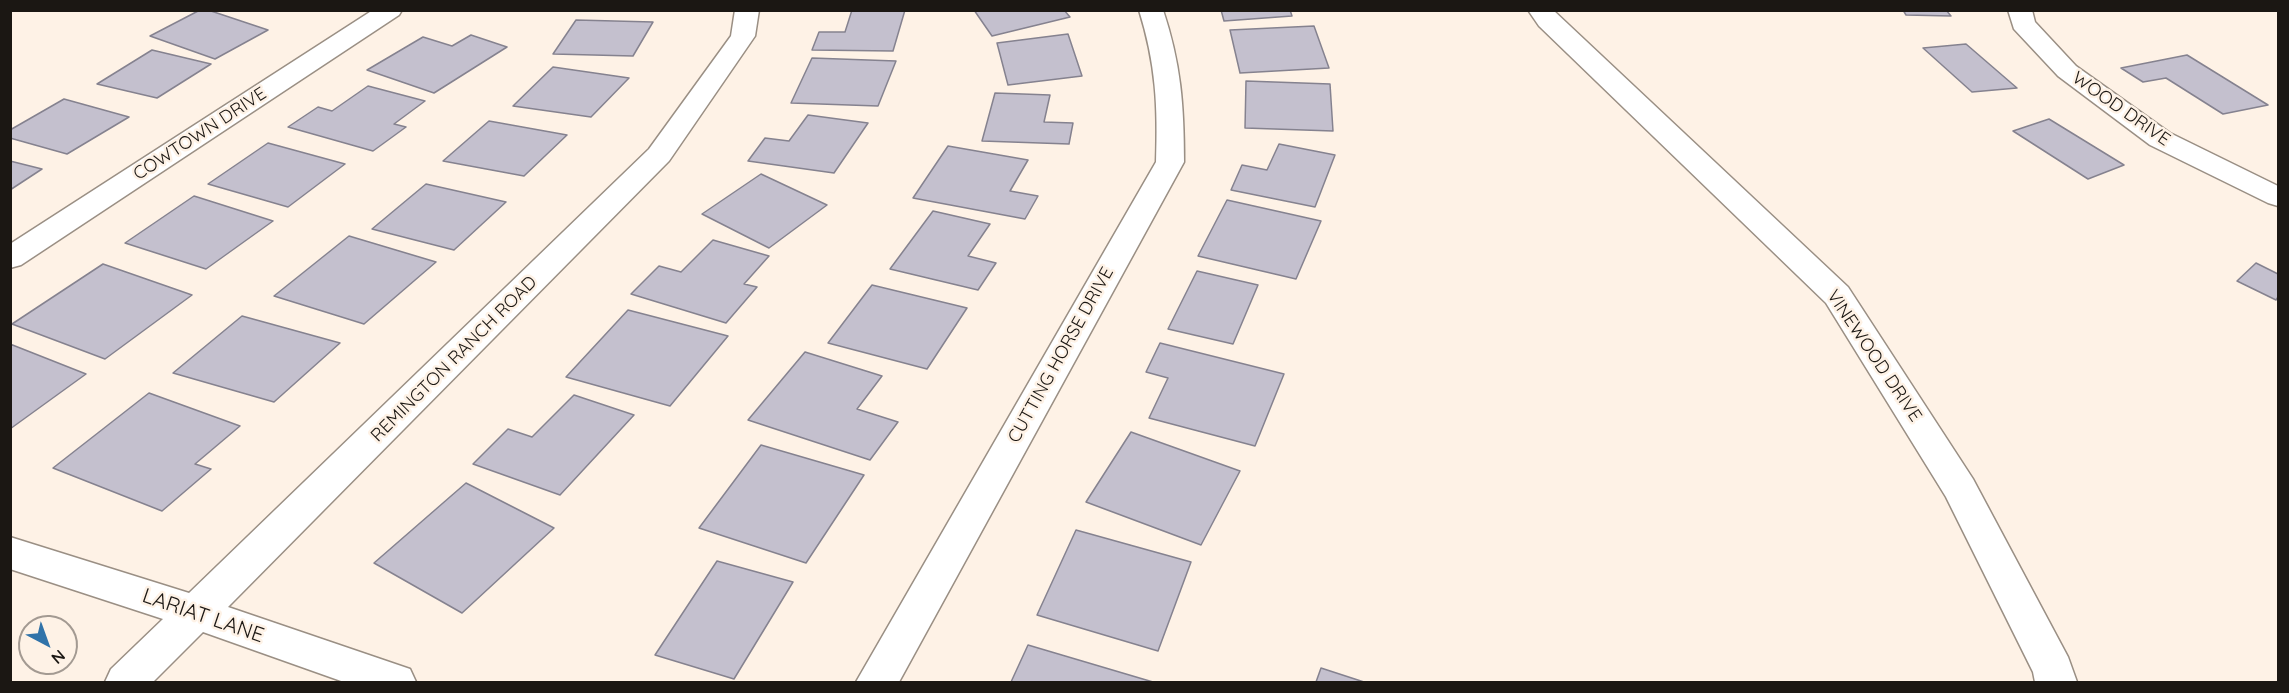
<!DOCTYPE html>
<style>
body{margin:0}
#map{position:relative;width:2289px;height:693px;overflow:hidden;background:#fef2e6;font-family:Quicksand,sans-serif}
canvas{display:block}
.frame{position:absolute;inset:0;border:12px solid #1b1713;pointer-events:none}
.north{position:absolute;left:18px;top:615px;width:60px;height:60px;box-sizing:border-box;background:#fef2e6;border:2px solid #a39a92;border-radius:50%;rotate:139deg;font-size:16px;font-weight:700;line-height:24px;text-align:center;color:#1b1713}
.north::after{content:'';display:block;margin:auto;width:21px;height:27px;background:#3173a9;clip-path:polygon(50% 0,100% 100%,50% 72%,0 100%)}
</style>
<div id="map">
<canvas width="2289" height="693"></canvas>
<div class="frame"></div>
<div class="north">N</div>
</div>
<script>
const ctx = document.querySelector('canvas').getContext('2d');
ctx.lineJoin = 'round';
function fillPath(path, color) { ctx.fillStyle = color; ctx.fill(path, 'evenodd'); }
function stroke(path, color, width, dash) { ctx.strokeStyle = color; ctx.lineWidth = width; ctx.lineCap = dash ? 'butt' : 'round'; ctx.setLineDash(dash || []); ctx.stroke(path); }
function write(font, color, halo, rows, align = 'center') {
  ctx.font = font + ' Quicksand,sans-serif'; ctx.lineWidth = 5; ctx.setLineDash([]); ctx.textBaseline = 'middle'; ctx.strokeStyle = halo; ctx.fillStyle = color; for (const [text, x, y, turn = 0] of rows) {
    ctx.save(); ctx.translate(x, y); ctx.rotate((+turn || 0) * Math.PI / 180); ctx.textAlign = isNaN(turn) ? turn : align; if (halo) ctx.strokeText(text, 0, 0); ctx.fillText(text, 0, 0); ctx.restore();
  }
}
const building = new Path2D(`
 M200,10h8l60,20 -53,29 -65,-23z
 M852,10h53l-12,41 -81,-1 7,-18h26z
 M974,10h90l6,7 -78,19z
 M1221,10h69l2,6 -68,5z
 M1903,10h43l5,6 -45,-1z
 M576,20l77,2 -20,34 -80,-2z
 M1314,26l15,42 -89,5 -10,-43z
 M1068,34l14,42 -74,9 -11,-42z
 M471,35l36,12 -73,46 -67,-23 56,-33 29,9z
 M1966,44l51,44 -45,4 -49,-44z
 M152,50l59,14 -54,34 -60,-14z
 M2187,55l81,50 -45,9 -57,-36 -23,4 -22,-14z
 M812,58l84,3 -18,45 -87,-3z
 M553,67l76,11 -38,39 -78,-11z
 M1246,81l84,3 3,47 -88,-3z
 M368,86l57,15 -31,23 12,3 -33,24 -85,-24 30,-20 14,4z
 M995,93l55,2 -6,27 29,1 -4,21 -87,-3z
 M64,99l65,18 -62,37 -57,-16v-8z
 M808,115l60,8 -34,50 -86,-12 17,-23 24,3z
 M2049,119l75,46 -36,14 -75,-48z
 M489,121l78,14 -43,41 -81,-15z
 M268,143l77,21 -57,43 -80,-23z
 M1279,144l56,11 -20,52 -84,-17 11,-25 25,5z
 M948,146l80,14 -18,31 28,5 -13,23 -112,-21z
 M10,161l32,8 -32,21z
 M761,174l66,31 -58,43 -67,-34z
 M426,184l80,18 -52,48 -82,-21z
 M194,196l79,25 -67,48 -81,-26z
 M1227,200l94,21 -25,58 -98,-23z
 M933,211l57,13 -22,32 28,7 -18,27 -88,-21z
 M349,236l87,26 -72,62 -90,-28z
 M713,240l56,16 -25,28 13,3 -31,36 -95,-29 28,-28 22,6z
 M2256,263l22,11v23l-2,3 -39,-19z
 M103,264l89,31 -87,64 -93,-35z
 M1197,271l61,14 -25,59 -65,-15z
 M872,285l95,23 -40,61 -99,-26z
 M628,310l100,26 -58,70 -104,-29z
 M242,316l98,27 -66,59 -101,-29z
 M1160,343l124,31 -29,72 -106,-28 19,-40 -22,-6z
 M10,344l76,30 -76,55z
 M805,352l77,24 -25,33 41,13 -28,38 -122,-40z
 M149,393l91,33 -45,38 16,5 -49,42 -109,-43z
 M574,395l60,20 -74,80 -87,-31 35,-35 24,8z
 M1131,432l109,39 -39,74 -115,-43z
 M761,445l103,30 -58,88 -107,-35z
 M466,483l88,45 -92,85 -88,-50z
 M1076,530l115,32 -33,89 -121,-36z
 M717,561l76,21 -59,97 -79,-24z
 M1028,645l125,37h-142z
 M1321,668l43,14h-48z`);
fillPath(building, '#c4c0ce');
stroke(building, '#85828f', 1.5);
const minor = new Path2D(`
 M373,10h29l-3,5 -378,250 -11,3v-24z
 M735,10h24l-4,26 -86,125 -441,446 182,62 6,13h-72l-141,-50 -50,50h-48l6,-13 52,-50 -153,-50v-32l179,56 460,-444 82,-113z
 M1139,10h24c18,54 21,96 21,152l-285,520h-43l300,-520c2,-55 0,-98 -17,-152z
 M1528,10h25l295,277 125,192 95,178 9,25h-42l-2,-10 -87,-175 -120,-194 -287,-277z
 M2008,10h24l3,12 41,44 94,67 108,53v20l-10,-3 -118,-58 -92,-69 -44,-47z`);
stroke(minor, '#9a8f84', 3);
fillPath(minor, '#fff');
write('18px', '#1b1713', '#fef2e6', [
 ["WOOD DRIVE",2121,109,35],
 ["COWTOWN DRIVE",200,134,-33],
 ["CUTTING HORSE DRIVE",1061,355,-61],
 ["VINEWOOD DRIVE",1874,356,56],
 ["REMINGTON RANCH ROAD",454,359,-45]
]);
write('21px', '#1b1713', '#fef2e6', [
 ["LARIAT LANE",203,616,19]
]);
</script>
